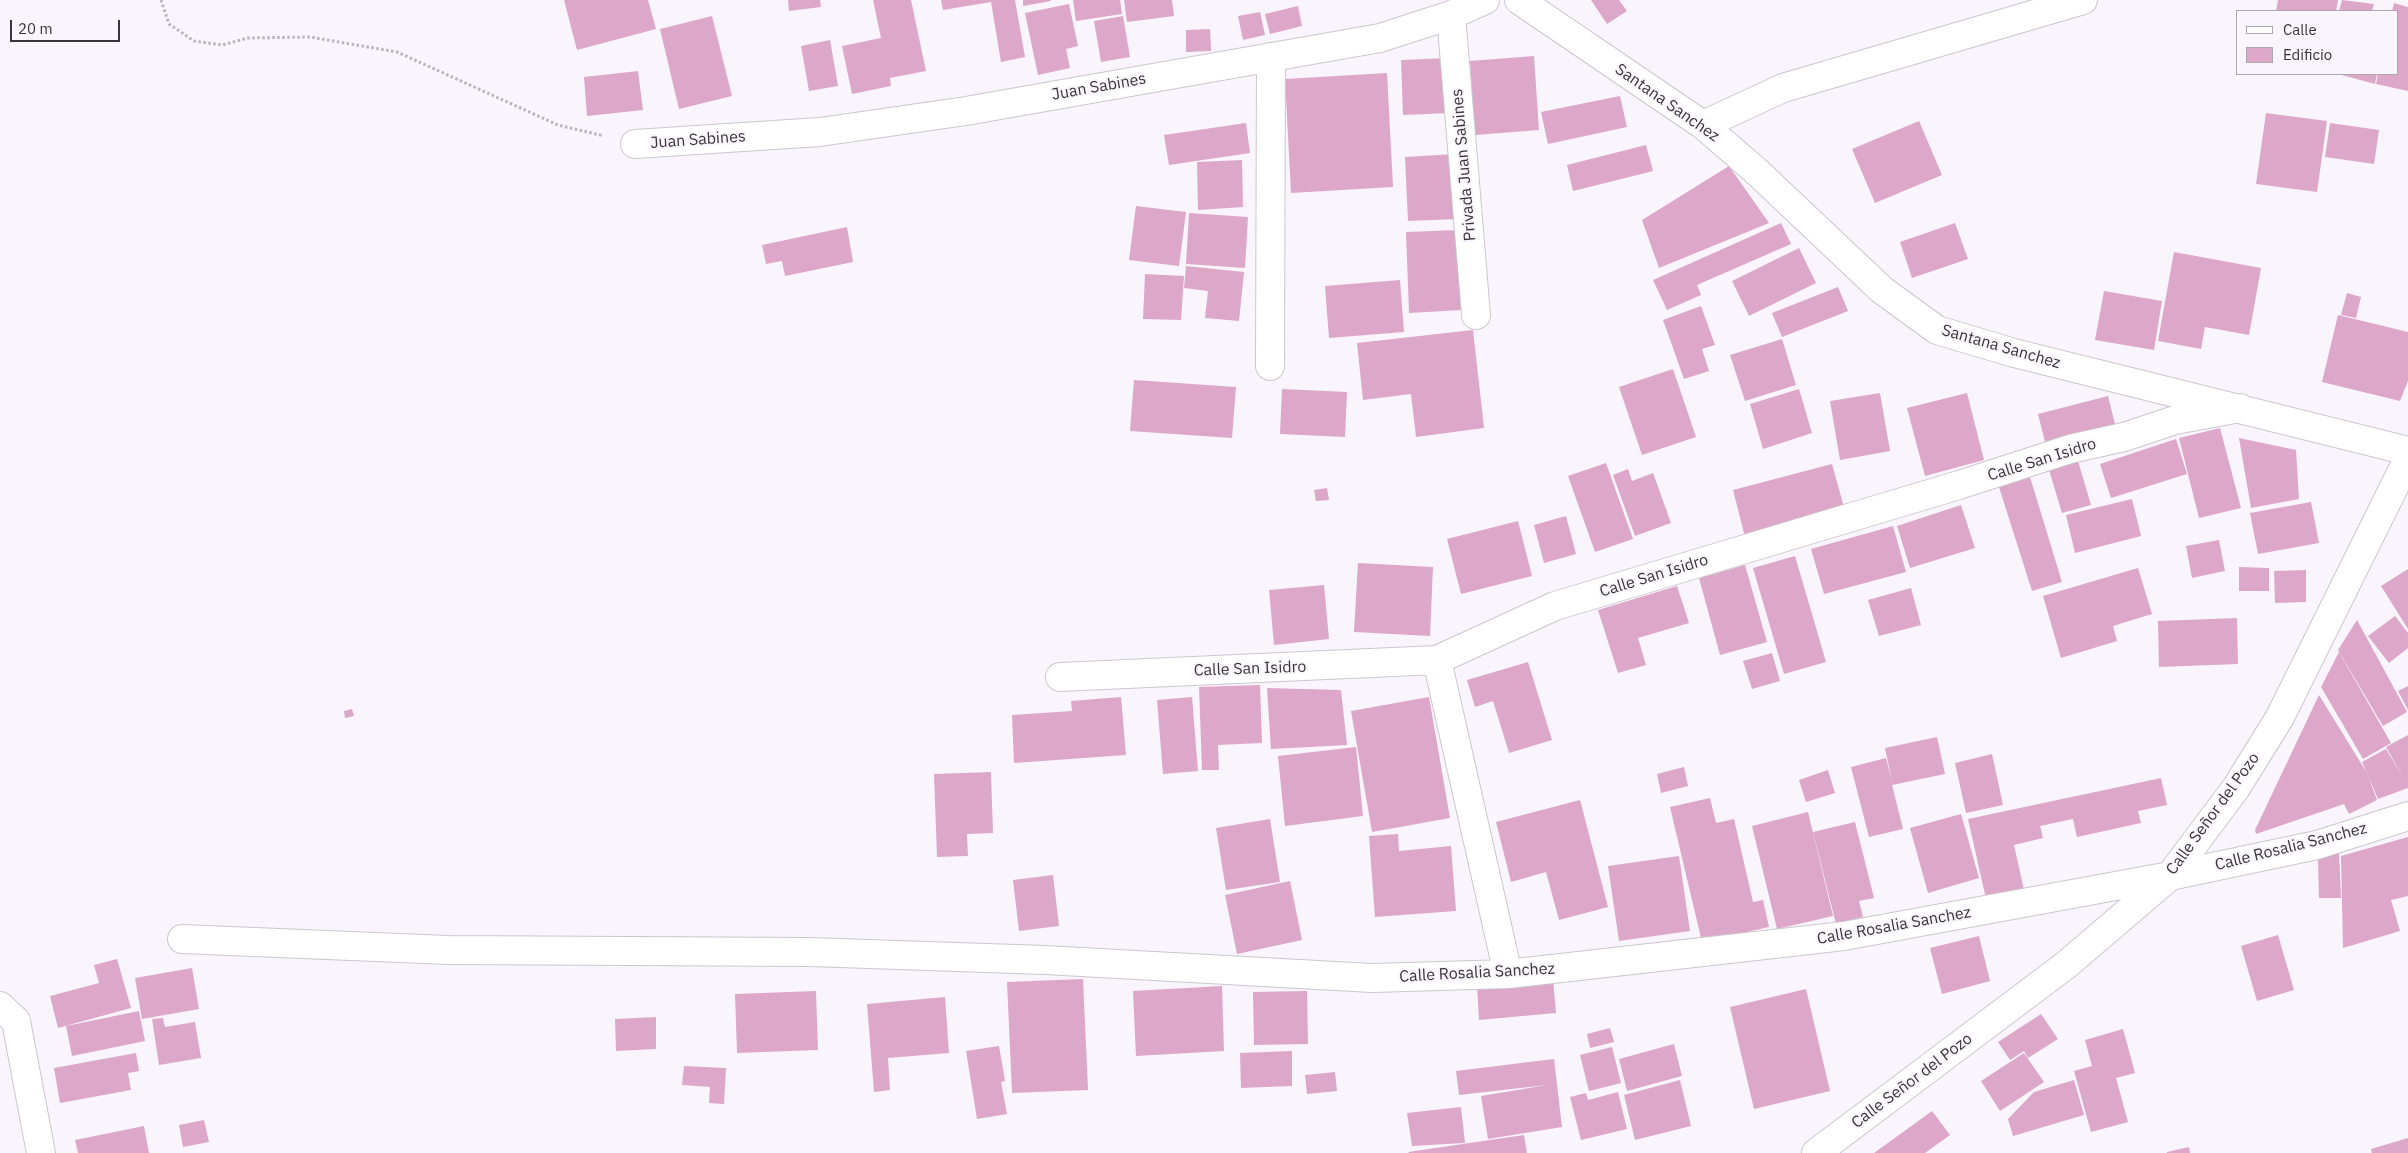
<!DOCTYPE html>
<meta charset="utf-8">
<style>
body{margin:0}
#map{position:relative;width:2408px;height:1153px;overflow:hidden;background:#faf4fc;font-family:"IBM Plex Sans",sans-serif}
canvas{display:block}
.legend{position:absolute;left:2236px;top:10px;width:162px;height:65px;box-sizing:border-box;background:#faf4fc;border:1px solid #ada8ae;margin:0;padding:6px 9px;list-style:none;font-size:15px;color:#393639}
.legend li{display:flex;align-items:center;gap:10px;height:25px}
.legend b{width:25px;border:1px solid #ada8ae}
.scale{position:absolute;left:10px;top:20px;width:110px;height:22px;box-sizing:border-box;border:2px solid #393639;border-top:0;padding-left:6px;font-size:15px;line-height:18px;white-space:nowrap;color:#393639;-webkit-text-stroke:4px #faf4fc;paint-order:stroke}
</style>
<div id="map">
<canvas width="2408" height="1153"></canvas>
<ul class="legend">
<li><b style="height:6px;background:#fff"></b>Calle</li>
<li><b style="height:14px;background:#dda7c9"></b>Edificio</li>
</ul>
<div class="scale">20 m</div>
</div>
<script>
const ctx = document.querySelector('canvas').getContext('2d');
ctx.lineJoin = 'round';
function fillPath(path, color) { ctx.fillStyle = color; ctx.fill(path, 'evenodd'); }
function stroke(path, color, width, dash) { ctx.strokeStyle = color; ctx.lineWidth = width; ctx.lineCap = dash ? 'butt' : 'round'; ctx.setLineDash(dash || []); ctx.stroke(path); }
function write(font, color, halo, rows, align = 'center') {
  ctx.font = font + ' "IBM Plex Sans",sans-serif'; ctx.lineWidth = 4; ctx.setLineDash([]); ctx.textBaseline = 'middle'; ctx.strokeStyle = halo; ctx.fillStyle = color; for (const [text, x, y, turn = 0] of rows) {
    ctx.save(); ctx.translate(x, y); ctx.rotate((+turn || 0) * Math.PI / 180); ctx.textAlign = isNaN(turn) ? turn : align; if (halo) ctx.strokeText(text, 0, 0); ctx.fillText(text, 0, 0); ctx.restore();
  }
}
fillPath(new Path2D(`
 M564,0h84l8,29 -79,21z
 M788,0h32l1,7 -32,4z
 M873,0h38l15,71 -36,7 1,8 -39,8 -10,-48 39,-8z
 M941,0h74l10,57 -24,5 -10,-60 -48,8z
 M1023,0h28v1l-28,5z
 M1073,0h47l2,14 -46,7z
 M1124,0h48l2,16 -47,6z
 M1591,0h28l8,11 -20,13z
 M2278,0h60l-2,11h-60z
 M2342,0l32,4 -2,7h-33z
 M2394,3l14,4v84l-32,-7 2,-10h19v-63h-5z
 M1069,4l9,42 -12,3 4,19 -32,7 -13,-62z
 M1298,6l4,20 -32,8 -5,-20z
 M1260,12l5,23 -22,5 -5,-24z
 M712,16l20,80 -53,13 -19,-80z
 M1123,16l7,41 -29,5 -7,-41z
 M1210,29l1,22 -25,1v-22z
 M830,40l8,46 -29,5 -8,-45z
 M1534,56l5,74 -64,5 -5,-74z
 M1448,58l2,55 -47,2 -2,-55z
 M638,71l5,39 -56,6 -3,-39z
 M1387,73l6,114 -102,6 -6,-114z
 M2338,74h39l-2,10z
 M1620,96l7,31 -79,17 -7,-32z
 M2266,113l61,8 -10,71 -61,-8z
 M1919,121l23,54 -67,28 -23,-54z
 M1246,123l4,30 -81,12 -5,-30z
 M2330,123l49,7 -5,34 -49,-7z
 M1646,145l7,26 -80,20 -6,-26z
 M1455,154l3,65 -50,2 -3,-64z
 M1242,160l1,47 -45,3 -1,-48z
 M1729,166l40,57 -110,45 -17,-48z
 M1136,206l50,6 -7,54 -50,-6z
 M1189,213l59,4 -3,51 -59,-4z
 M1781,223l10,21 -94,41 4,10 -34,15 -14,-30z
 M1955,223l13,36 -56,19 -12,-36z
 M847,227l6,35 -68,14 -3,-15 -16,3 -4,-19z
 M1459,230l3,80 -53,3 -3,-81z
 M1799,248l17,35 -67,33 -17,-35z
 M2174,252l87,16 -12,67 -44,-8 -4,22 -43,-8z
 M1186,266l58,6 -5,49 -34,-3 3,-27 -24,-3z
 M1145,274l39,2 -3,44 -38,-1z
 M1400,280l4,52 -75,6 -4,-52z
 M1838,287l10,24 -66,26 -10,-24z
 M2104,291l58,10 -8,49 -59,-10z
 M2347,293l14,4 -5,21 -15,-3z
 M1701,306l14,39 -13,4 7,22 -25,8 -21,-59z
 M2338,315l70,17v49l-8,20 -78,-19z
 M1473,330l11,98 -68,9 -5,-43 -48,6 -6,-57z
 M1782,339l14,46 -51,16 -15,-46z
 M1673,369l23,68 -54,18 -23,-68z
 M1134,380l102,7 -4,51 -102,-7z
 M1282,389l65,3 -2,45 -65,-3z
 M1799,389l13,44 -49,16 -13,-45z
 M1880,393l10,58 -50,9 -10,-59z
 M1967,393l17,67 -59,16 -18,-68z
 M2108,396l8,32 -70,18 -8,-32z
 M2220,428l21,80 -42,10 -20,-80z
 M2239,438l57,12 3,49 -48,9z
 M2176,439l11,35 -76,24 -11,-34z
 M2078,461l13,44 -29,8 -13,-43z
 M1606,463l27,76 -38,13 -27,-76z
 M1832,464l13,47 -100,26 -12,-47z
 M1628,469l4,12 21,-8 18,50 -36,13 -22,-61z
 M2030,477l32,105 -30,9 -33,-104z
 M1327,488l2,12 -13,1 -2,-11z
 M2132,499l9,37 -66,17 -9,-38z
 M2311,502l8,41 -61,11 -8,-41z
 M1961,505l14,43 -65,20 -13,-42z
 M1566,516l10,38 -32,9 -10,-38z
 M1518,521l14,55 -71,18 -14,-55z
 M1893,526l13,46 -82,22 -13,-45z
 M2219,540l6,31 -33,7 -6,-32z
 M1795,556l31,106 -42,12 -31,-106z
 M1358,563l75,4 -3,69 -76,-4z
 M1745,565l22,77 -47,13 -21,-77z
 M2239,567l30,1v23h-30z
 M2138,568l14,46 -39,12 4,15 -56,17 -18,-62z
 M2408,569v60l-27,-43z
 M2306,570v32l-31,1 -1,-32z
 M1324,585l5,54 -55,6 -5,-55z
 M1677,586l12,37 -51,15 8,27 -28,8 -20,-63z
 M1911,588l10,37 -42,11 -11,-36z
 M2395,616l13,17v15l-19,15 -21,-27z
 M2237,618l1,46 -79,3 -1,-46z
 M2357,620l50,92 -24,14 -45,-76z
 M2339,652l52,91 -28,16 -42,-72z
 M1772,653l8,28 -28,8 -9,-28z
 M1528,662l24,78 -43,13 -16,-52 -18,6 -8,-27z
 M1260,685l2,58 -44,2 1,25h-17l-3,-83z
 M2408,686v24l-10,-19z
 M1267,688l74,2 6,55 -76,4z
 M2319,695l48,78 10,27 -28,14 -5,-10 -88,30 -1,-4z
 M1121,697l5,58 -112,8 -2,-48 60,-4 -1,-10z
 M1192,697l6,74 -35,3 -6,-74z
 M1429,697l21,121 -78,14 -21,-121z
 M352,709l2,7 -9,2 -1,-7z
 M2408,735v53l-30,11 -16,-37 24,-13 18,30 -18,-32z
 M1937,737l8,37 -53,11 11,44 -34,8 -18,-70 35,-9 6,23 -7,-33z
 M1356,747l7,69 -78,10 -7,-70z
 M1992,754l11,51 -37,8 -11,-50z
 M1684,767l4,19 -27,7 -4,-19z
 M1828,770l7,23 -29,9 -7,-22z
 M991,772l2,61 -26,1 1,22 -31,1 -3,-83z
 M2161,778l6,27 -29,6 3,12 -64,14 -4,-18 -33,7 3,12 -29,7 10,45 -38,9 -18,-80z
 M1710,798l6,25 18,-4 19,83 10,-2 6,27 -67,15 -32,-135z
 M1580,800l28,107 -49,13 -13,-48 -35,10 -15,-60z
 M1808,812l25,104 -56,13 -25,-103z
 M1961,814l18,64 -51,15 -18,-65z
 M1270,819l10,63 -54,8 -10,-62z
 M1855,822l19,76 -15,3 4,16 -27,7 -23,-92z
 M1398,834l1,17 52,-5 5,65 -81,6 -6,-81z
 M2408,837v59l-17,4 9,31 -57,17 -2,-92z
 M2339,852l2,46h-22l-1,-40z
 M1679,856l11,75 -71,10 -11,-75z
 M1053,875l6,51 -40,5 -6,-51z
 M1290,881l12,59 -65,14 -12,-59z
 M2278,935l16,55 -37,11 -16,-55z
 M1979,936l11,45 -48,13 -12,-46z
 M117,959l14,49 -73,20 -8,-32 49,-13 -5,-18z
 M192,968l7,41 -57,10 -7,-41z
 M1083,979l5,111 -76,3 -5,-111z
 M1553,979l3,34 -77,7 -2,-35z
 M1222,986l2,65 -88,5 -3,-65z
 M1806,989l24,102 -76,18 -24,-102z
 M816,991l2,59 -81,3 -2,-59z
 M1307,991l1,53 -54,1 -1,-53z
 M945,997l4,56 -61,5 2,32 -16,2 -7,-88z
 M139,1011l6,30 -73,15 -6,-30z
 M2041,1014l17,25 -30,19 -4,-7 -14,9 -12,-18z
 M656,1017v32l-40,2 -1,-32z
 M163,1018l2,9 30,-5 6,36 -42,7 -7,-46z
 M1610,1028l4,14 -24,6 -3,-14z
 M2123,1029l12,44 -19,5 12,44 -37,10 -17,-61 18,-5 -7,-26z
 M1674,1044l8,32 -55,15 -8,-32z
 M999,1046l6,35 -4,1 6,32 -30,5 -11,-68z
 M1612,1047l9,36 -32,8 -9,-36z
 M1292,1051v35l-51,2 -1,-35z
 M136,1053l3,18 -11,2 3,17 -71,13 -6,-35z
 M2024,1053l20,29 -44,29 -19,-30z
 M1554,1059l8,68 -74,12 -7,-43 66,-11 -88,10 -3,-24z
 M684,1066l42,2 -2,36 -15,-1 1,-16 -28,-2z
 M1335,1072l2,19 -30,3 -2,-19z
 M1680,1080l11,46 -56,14 -11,-45z
 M2074,1080l10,35 -71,21 -5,-17 26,-27z
 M1618,1092l9,37 -46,11 -11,-43 16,-4 2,7z
 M1461,1107l4,36 -53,3 -5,-33z
 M1932,1111l18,24 -25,18h-51z
 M204,1120l5,22 -26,5 -4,-22z
 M144,1126l5,27h-71l-3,-13z
 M1524,1135l3,18h-118l-1,-1z
 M2408,1138v15h-36l-1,-4z
 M2189,1147l1,6h-23v-1z`), '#dda7c9');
const street = new Path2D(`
 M1519,0l184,125 52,45 127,120 55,40 77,23 394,98
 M1451,15l25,300
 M1703,125l80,-37 300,-88
 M635,144l185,-12 146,-21 414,-73 71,-23 34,-15
 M1270,366l1,-309
 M1437,660l71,314
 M1060,677l377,-17 118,-54 404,-121 111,-36 54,-12 51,-17 65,-12
 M182,939l266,11 362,2 235,8 327,18 136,-4 336,-38 326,-60 147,-31 91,-29
 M0,1006l16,15 25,132`);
const secondary = new Path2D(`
 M1816,1153l250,-188 104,-89 66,-88 44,-71 128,-258`);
stroke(street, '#ccc6cd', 30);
stroke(secondary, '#ccc6cd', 30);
stroke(new Path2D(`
 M161,0l8,24 25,17 28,4 26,-7 62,-1 87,15 161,73 46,11`), '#b9b4ba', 3, [2.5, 2.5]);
stroke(street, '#fff', 28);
stroke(secondary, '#fff', 28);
write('16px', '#393639', '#faf4fc', [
 ["Juan Sabines",1099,87,-10],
 ["Santana Sanchez",1667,103,35],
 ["Juan Sabines",698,140,-4],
 ["Privada Juan Sabines",1464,165,-95],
 ["Santana Sanchez",2001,347,16],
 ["Calle San Isidro",2042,460,-17],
 ["Calle San Isidro",1654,576,-17],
 ["Calle San Isidro",1250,669,-2],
 ["Calle Señor del Pozo",2213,814,-54],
 ["Calle Rosalia Sanchez",2291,847,-14],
 ["Calle Rosalia Sanchez",1894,926,-10],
 ["Calle Rosalia Sanchez",1477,973,-3],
 ["Calle Señor del Pozo",1912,1081,-37]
]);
</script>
